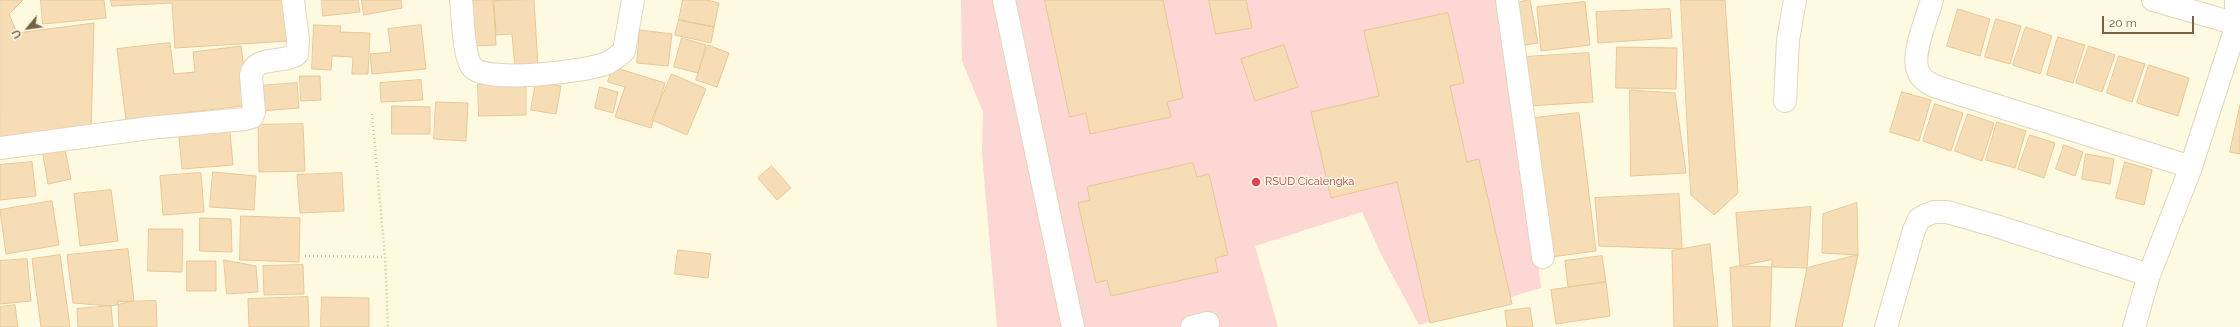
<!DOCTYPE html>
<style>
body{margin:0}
#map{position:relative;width:2240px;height:327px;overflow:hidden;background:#fef9e1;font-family:Raleway,sans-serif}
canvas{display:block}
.north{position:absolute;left:8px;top:8px;width:40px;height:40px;-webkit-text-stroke:3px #fffbe9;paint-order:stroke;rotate:241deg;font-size:11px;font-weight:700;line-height:16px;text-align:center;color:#776246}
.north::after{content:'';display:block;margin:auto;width:14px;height:18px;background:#776246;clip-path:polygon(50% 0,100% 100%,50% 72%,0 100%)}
.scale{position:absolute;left:2102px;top:16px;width:92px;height:18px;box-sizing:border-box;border:2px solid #776246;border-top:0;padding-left:5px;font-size:12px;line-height:14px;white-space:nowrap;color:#776246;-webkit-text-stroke:3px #fffbe9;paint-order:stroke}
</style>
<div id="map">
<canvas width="2240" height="327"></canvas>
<div class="north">U</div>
<div class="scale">20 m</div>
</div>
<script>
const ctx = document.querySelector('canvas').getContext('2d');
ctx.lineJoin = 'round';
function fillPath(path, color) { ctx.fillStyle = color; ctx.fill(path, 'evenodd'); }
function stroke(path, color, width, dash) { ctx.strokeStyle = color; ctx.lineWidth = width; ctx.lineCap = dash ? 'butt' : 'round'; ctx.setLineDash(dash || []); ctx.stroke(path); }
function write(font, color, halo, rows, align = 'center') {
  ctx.font = font + ' Raleway,sans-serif'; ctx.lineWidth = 3; ctx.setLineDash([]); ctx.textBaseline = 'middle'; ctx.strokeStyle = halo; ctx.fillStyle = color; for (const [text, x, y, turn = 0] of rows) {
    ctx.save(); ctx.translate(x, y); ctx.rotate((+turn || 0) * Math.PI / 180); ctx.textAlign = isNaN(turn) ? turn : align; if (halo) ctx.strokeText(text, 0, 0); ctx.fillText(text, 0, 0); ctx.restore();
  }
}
fillPath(new Path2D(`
 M961,0h544l36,288 -122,37 -39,-73 -18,-40 -107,34 23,81h-281l-15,-174 1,-41 -21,-51z`), '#fdd7d3');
const building = new Path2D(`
 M0,0h23l-14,14 8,19 77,-10 -3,108 -91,10z
 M41,0h63l2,18 -63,6z
 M111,0h176l2,41 -114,7 -3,-45 -60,3z
 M322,0h36l2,12 -37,4z
 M362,0h39l1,8 -38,7z
 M493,0l3,45 -28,1 -3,-45z
 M534,0l4,67 -23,1 -3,-34 -16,1 -2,-34z
 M683,0h24l12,3 -5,24 -35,-7z
 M1045,0h118l20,98 -16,4 4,15 -81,17 -4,-21 -16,4z
 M1209,0h37l6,28 -36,6z
 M1530,0l8,43 -19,3 -8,-42z
 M1681,0h44l13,193 -24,22 -23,-20z
 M1585,2l5,43 -49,6 -4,-44z
 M1670,9l2,29 -74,5 -2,-31z
 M1958,9l32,10 -10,37 -33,-10z
 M1448,13l16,70 -14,3 17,76 12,-3 33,145 -82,19 -33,-141 -66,16 -20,-86 68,-16 -15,-65z
 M1996,19l25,7 -11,38 -25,-7z
 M679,20l35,7 -3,16 -36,-8z
 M314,25l27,1 -1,6 30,1 -2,41h-16l1,-17 -21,-1 -1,14 -19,-1z
 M421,25l5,44 -54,5 -2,-20 21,-2 -3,-23z
 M2026,27l26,9 -12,38 -27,-9z
 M640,30l32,4 -4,32 -31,-3z
 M2058,37l27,8 -12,38 -26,-8z
 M682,38l24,7 -8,28 -24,-6z
 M170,43l4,31 21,-2 -2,-20 48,-6 8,59 -123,15 -9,-71z
 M708,45l21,8 -12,34 -21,-7z
 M1284,45l14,42 -43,14 -14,-42z
 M2089,46l26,9 -13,37 -26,-9z
 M1617,47l60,1 -1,41 -60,-1z
 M1589,53l4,49 -65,4 -3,-49z
 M2119,56l26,8 -13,38 -25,-9z
 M2149,65l40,13 -11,38 -41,-13z
 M613,67l52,16 -14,45 -36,-11 10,-30 -17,-5z
 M672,74l34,15 -19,46 -35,-15z
 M300,76h20l1,24 -20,1z
 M421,80l2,20 -42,2 -1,-19z
 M536,82l25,4 -5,28 -25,-4z
 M297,83l2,25 -39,3 -1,-25z
 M478,84h48v31l-47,1z
 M600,87l18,5 -5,21 -18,-5z
 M1630,90l45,3 11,80 -55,3z
 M1902,92l29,8 -12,41 -29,-9z
 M436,102l32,1 -2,38 -32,-2z
 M1935,104l28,9 -12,38 -28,-10z
 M2240,105v49l-10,-2z
 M392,106l38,1v27h-38z
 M1579,113l17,138 -45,6 -17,-139z
 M1968,114l26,9 -12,38 -27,-10z
 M1997,122l29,9 -11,37 -29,-8z
 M303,124l2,47 -46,1 -1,-47z
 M230,132l3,33 -51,4 -3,-32z
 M2030,135l25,8 -11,35 -26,-9z
 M64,145l7,34 -23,5 -6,-35z
 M2064,145l19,7 -8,24 -19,-7z
 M2086,154l28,5 -4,25 -28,-5z
 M32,162l4,34 -36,4v-35z
 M2125,162l27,8 -8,35 -28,-7z
 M1193,163l4,14 12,-3 19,81 -13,3 3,14 -107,24 -4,-16 -11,3 -18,-80 12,-3 -3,-13z
 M772,166l19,22 -14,12 -19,-22z
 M213,172l43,4 -2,34 -44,-3z
 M201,173l3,39 -41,3 -3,-39z
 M342,173l2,38 -44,2 -3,-38z
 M111,190l7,51 -38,5 -6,-52z
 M1679,194l3,55 -83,-3 -4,-48z
 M52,201l7,44 -53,9 -6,-44z
 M1857,203l1,52 -36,-2 1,-39z
 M1811,207l-4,61 -67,-2 -4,-53z
 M241,216l59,2 -1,44 -59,-2z
 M200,218l31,1 1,33 -32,-1z
 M149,229h34l-1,43 -34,-1z
 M1710,244l8,83h-44l-2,-76z
 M128,249l6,52 -23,5 -38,-3 -6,-48z
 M678,250l33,4 -3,24 -33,-4z
 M60,255l10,72h-29l-9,-68z
 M1858,255l-16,72h-47l12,-59z
 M1602,256l4,26 -38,5 -3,-26z
 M27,259l4,42 -31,3v-43z
 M224,260l32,6 2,26 -31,2z
 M1772,260l-2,67h-37l-3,-59z
 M187,261h29v30h-29z
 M303,265l1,29 -40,1 -1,-29z
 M1606,282l4,34 -54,8 -5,-34z
 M308,297l1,30h-60l-1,-28z
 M322,297l47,1v29h-48z
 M156,301l1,26h-38l-1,-25z
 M15,305l3,22h-18v-20z
 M111,306l2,21h-35l-1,-18z
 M1530,308l3,19h-26l-2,-16z`);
fillPath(building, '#f6ddb6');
stroke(building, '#eac795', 1);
const minor = new Path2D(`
 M461,0c2,15 2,58 12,68 15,15 114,4 134,-5 6,-2 12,-8 17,-12l9,-51
 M1004,0l69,327
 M1507,0l36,257
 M1932,0c-5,18 -21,54 -14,71 3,8 9,11 16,15l257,81
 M2153,0l84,24
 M1785,101l3,-61 7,-40
 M0,148l149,-20 96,-9 7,-2 2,-5 -3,-37c4,-20 33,-11 46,-21l1,-14 -5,-40
 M1192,327l16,-4
 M1886,327l28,-97 5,-11 7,-4 8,-3h13l49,14 153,49
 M2134,327l15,-52 42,-108 46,-143 -1,-24`);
stroke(minor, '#e3d6bc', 24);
stroke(new Path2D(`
 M372,114l13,143 3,70
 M305,256l80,1`), '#dac199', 2.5, [1, 3]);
stroke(minor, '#fff', 22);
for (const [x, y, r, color] of [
 [1256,182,5,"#e0444e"]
]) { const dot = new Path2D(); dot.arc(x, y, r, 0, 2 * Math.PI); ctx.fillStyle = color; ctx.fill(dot); stroke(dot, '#fffbe9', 1.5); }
write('11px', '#be3a42', '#fffbe9', [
 ["RSUD Cicalengka",1265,182]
], 'left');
</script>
